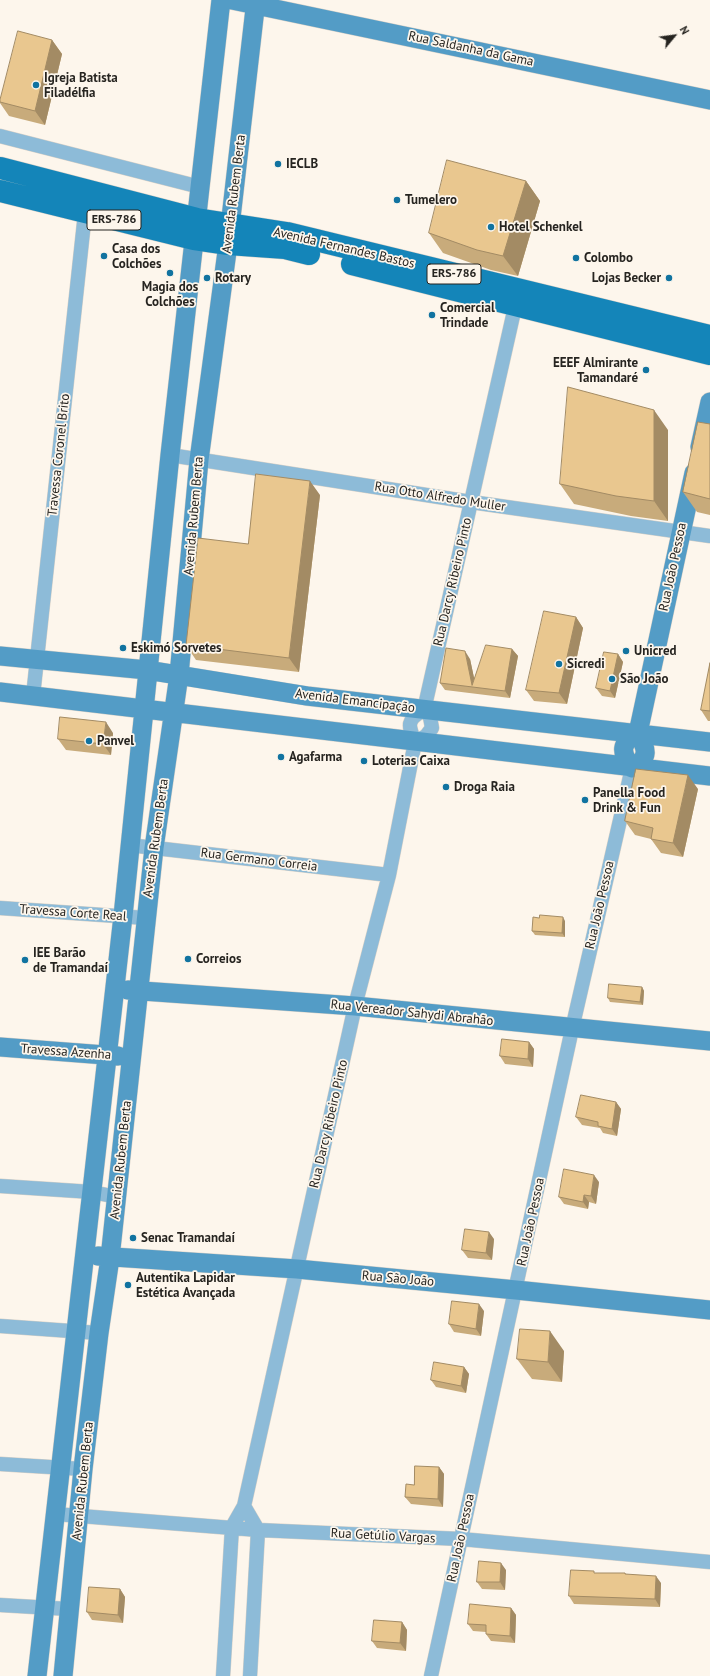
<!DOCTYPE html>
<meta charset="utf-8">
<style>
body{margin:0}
#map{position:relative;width:710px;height:1676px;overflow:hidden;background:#fdf6ec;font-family:"PT Sans",sans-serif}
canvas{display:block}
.north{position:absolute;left:654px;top:16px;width:40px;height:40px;-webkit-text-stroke:3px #fdf6ec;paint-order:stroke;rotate:61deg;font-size:11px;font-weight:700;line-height:16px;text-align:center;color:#262420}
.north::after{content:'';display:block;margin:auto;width:14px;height:18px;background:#262420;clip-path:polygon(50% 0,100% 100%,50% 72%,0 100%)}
</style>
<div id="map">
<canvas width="710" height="1676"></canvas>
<div class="north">N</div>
</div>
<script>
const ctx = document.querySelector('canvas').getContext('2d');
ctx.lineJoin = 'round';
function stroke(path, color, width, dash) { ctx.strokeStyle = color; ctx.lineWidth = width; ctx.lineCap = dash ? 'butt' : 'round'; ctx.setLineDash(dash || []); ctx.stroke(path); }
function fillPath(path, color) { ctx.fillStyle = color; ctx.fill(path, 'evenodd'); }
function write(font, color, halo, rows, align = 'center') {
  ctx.font = font + ' "PT Sans",sans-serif'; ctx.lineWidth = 3.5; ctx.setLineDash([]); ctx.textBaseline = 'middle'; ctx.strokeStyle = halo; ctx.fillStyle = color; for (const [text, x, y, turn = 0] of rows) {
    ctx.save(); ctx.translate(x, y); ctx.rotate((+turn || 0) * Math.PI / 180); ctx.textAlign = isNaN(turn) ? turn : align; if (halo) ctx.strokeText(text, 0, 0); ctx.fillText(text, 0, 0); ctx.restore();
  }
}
const street = new Path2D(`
 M0,136l200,51
 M170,455l301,47 239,34
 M33,696l52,-483
 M415,742l11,-6 6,-8 -2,-11 -6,-7
 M129,845l260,30
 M0,908l146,10
 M0,1186l92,6 25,5
 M0,1326l99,7
 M0,1464l83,5
 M244,1506l14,24 -8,146
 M55,1514l203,16 203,9 249,23
 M0,1605l69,4
 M223,1676l9,-149 12,-21 111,-500 34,-131 26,-133c-7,-17 -9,-22 9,-32l93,-412
 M431,1676l141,-647 60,-261`);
const secondary = new Path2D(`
 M232,0l478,100
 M700,447l10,-45
 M0,656l147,14 160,26 403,46
 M0,692l710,84
 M638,733c-18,10 -18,19 -6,35 18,-10 15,-19 6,-35l56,-260
 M128,990l227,16 355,35
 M0,1047l118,9
 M98,1256l199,13 219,21 194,20
 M37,1676l86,-760 47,-461 51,-455
 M63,1676l20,-207 16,-136 11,-75 44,-410 25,-173 20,-215 29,-216 28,-244`);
const primary = new Path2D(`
 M0,168l197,51 90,14 423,103
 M0,191l194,48 34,5 57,4 24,6
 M352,264l358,90`);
stroke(street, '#d6d0c7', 15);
stroke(secondary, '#d6d0c7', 20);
stroke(primary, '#d6d0c7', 23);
stroke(street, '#8dbbd8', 14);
stroke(secondary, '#539cc6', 19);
stroke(primary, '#1485b9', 22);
fillPath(new Path2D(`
 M52,40l10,14 -17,71 -36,-9 -9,-13v-3z
 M526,181l14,20 -22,75 -27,-6 -48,-17 -14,-20z
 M710,424v91l-13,-3 -14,-20z
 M668,430v91l-37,-5 -57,-12 -14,-20z
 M320,495l-21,177 -103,-12 -10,-15 62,-101z
 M576,617l7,11 -16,76 -33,-3 -8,-11z
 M512,649l6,7 -8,42 -65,-8 -5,-7 30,-24 4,19z
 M618,654l5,8 -8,36 -13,-2 -6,-8z
 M710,663v58h-2l-7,-11z
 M113,733l-2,22 -45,-5 -8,-11z
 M698,789l-15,68 -22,-4 -10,-14 -16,-4 -10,-14z
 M565,921v16l-30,-2 -3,-4z
 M642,987l2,4 -1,14 -33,-3 -2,-4z
 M529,1042l5,7 -1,18 -28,-3 -5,-8z
 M616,1102l5,7 -4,27 -14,-3 -3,-5 -18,-3 -6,-8z
 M599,1182l-3,22 -7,-2 -1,7 -24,-5 -5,-7z
 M494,1239l-2,21 -24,-2 -6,-8z
 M484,1311l-3,25 -27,-4 -5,-8z
 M564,1351l-2,31 -30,-3 -15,-20z
 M464,1367l5,7 -3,19 -30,-6 -5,-7z
 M439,1467l5,7 -1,33 -32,-3 -6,-7 9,-12z
 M506,1570l-1,20 -23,-1 -5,-7z
 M625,1573l1,1 35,9 -1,24 -86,-3 -5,-8z
 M120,1589l5,8 -2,26 -31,-3 -5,-8z
 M511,1608l5,7 -1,28 -24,-2 -5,-7v-2l-13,-1 -5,-7z
 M402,1622l5,8 -1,21 -29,-3 -5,-7z`), '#c8ab7b');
fillPath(new Path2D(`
 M52,40l10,14 -17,71 -10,-14z
 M526,181l14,20 -22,75 -15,-20z
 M654,410l14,20v91l-14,-20z
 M310,481l10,14 -21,177 -10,-14z
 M576,617l7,11 -16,76 -8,-11z
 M512,649l6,7 -8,42 -5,-7z
 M465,651l5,8 6,28 -4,-2z
 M618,654l5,8 -8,36 -5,-7z
 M106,722l7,11 -2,22 -8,-11z
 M688,775l10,14 -15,68 -10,-14z
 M563,917l2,4v16l-3,-4z
 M642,987l2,4 -1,14 -3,-3z
 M529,1042l5,7 -1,18 -5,-8z
 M616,1102l5,7 -4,27 -5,-7z
 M594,1175l5,7 -3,22 -5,-8z
 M584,1195l5,7 -1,7 -5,-7z
 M489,1232l5,7 -2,21 -6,-7z
 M479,1304l5,7 -3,25 -5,-7z
 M550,1331l14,20 -2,31 -14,-20z
 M464,1367l5,7 -3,19 -5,-7z
 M439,1467l5,7 -1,33 -5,-8z
 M501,1563l5,7 -1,20 -5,-8z
 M656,1576l5,7 -1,24 -5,-8z
 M120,1589l5,8 -2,26 -5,-8z
 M511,1608l5,7 -1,28 -5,-7z
 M402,1622l5,8 -1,21 -6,-8z`), '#a38b64');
const building = new Path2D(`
 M18,31l34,9 -17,71 -35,-9v-2z
 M447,160l79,21 -23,75 -26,-6 -48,-17z
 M568,387l86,23v91l-38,-5 -56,-12z
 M698,422l12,2v75l-27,-7z
 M256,474l54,7 -21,177 -103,-13 12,-107 50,6z
 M544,611l32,6 -17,76 -33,-3z
 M486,645l26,4 -7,42 -65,-8 6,-35 19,3 7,34z
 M604,652l14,2 -8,37 -14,-3z
 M710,663v48l-9,-1z
 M60,717l46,5 -3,22 -45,-5z
 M636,769l52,6 -15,68 -22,-4 2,-11 -28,-7z
 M540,915l23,2 -1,16 -30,-2 1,-14 6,1z
 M609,984l33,3 -2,15 -32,-4z
 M502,1039l27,3 -1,17 -28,-3z
 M581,1095l35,7 -4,27 -14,-3v-4l-22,-5z
 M564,1169l30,6 -3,21 -7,-1 -1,7 -24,-5z
 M465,1229l24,3 -3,21 -24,-3z
 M452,1301l27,3 -3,25 -27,-5z
 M520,1329l30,2 -2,31 -31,-3z
 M434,1362l30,5 -3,19 -30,-6z
 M415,1466l24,1 -1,32 -33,-2 1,-13 8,1z
 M479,1561l22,2 -1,19h-23z
 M571,1570l23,1v2h31v1l31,2 -1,23 -86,-3z
 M89,1587l31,2 -2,26 -31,-3z
 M470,1604l41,4 -1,28 -24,-2v-9l-18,-1z
 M374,1620l28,2 -2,21 -28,-2z`);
fillPath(building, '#e9c78f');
stroke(building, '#a38b64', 1);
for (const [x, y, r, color] of [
 [36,85,4,"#1173a0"],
 [278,164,4,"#1173a0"],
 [397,200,4,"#1173a0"],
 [491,227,4,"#1173a0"],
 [104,256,4,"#1173a0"],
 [576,258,4,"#1173a0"],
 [170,273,4,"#1173a0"],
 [207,278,4,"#1173a0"],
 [669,278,4,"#1173a0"],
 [432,315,4,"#1173a0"],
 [646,370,4,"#1173a0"],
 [123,648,4,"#1173a0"],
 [626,651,4,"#1173a0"],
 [559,664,4,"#1173a0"],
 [612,679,4,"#1173a0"],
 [89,741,4,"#1173a0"],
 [281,757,4,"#1173a0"],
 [364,761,4,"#1173a0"],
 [446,787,4,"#1173a0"],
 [585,800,4,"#1173a0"],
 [188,959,4,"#1173a0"],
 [25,960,4,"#1173a0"],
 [133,1238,4,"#1173a0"],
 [128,1285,4,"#1173a0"]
]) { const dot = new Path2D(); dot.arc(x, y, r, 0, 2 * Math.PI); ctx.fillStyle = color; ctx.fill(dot); stroke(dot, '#fdf6ec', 1.5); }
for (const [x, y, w] of [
 [114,220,54],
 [454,274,54]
]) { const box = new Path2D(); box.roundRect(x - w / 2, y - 10, w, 20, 3); ctx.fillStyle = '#fdf6ec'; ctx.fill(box); stroke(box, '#262420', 1); }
write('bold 12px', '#262420', null, [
 ["ERS-786",114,220],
 ["ERS-786",454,274]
]);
write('13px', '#262420', '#fdf6ec', [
 ["Rua Saldanha da Gama",471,49,12],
 ["Avenida Rubem Berta",234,194,-83],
 ["Avenida Fernandes Bastos",344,248,13],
 ["Travessa Coronel Brito",59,455,-84],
 ["Rua Otto Alfredo Muller",440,497,9],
 ["Avenida Rubem Berta",194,516,-85],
 ["Rua João Pessoa",673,567,-78],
 ["Rua Darcy Ribeiro Pinto",453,582,-77],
 ["Avenida Emancipação",355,701,7],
 ["Avenida Rubem Berta",156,838,-82],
 ["Rua Germano Correia",259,860,7],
 ["Rua João Pessoa",600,905,-77],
 ["Travessa Corte Real",73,913,4],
 ["Rua Vereador Sahydi Abrahão",412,1013,6],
 ["Travessa Azenha",66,1052,4],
 ["Rua Darcy Ribeiro Pinto",329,1124,-77],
 ["Avenida Rubem Berta",121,1160,-84],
 ["Rua João Pessoa",531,1222,-78],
 ["Rua São João",398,1279,5],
 ["Avenida Rubem Berta",83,1481,-84],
 ["Rua Getúlio Vargas",383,1536,3],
 ["Rua João Pessoa",461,1538,-78]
]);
write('bold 13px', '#262420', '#fdf6ec', [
 ["Igreja Batista",44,78],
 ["Filadélfia",44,93],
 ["IECLB",286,164],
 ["Tumelero",405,200],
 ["Hotel Schenkel",499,227],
 ["Casa dos",112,249],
 ["Colchões",112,264],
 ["Colombo",584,258],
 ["Rotary",215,278],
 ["Lojas Becker",661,278,"right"],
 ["Magia dos",170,287,"center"],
 ["Colchões",170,302,"center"],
 ["Comercial",440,308],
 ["Trindade",440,323],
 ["EEEF Almirante",638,363,"right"],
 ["Tamandaré",638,378,"right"],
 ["Eskimó Sorvetes",131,648],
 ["Unicred",634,651],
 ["Sicredi",567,664],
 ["São João",620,679],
 ["Panvel",97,741],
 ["Agafarma",289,757],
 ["Loterias Caixa",372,761],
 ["Droga Raia",454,787],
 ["Panella Food",593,793],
 ["Drink & Fun",593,808],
 ["IEE Barão",33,953],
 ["de Tramandaí",33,968],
 ["Correios",196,959],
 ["Senac Tramandaí",141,1238],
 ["Autentika Lapidar",136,1278],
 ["Estética Avançada",136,1293]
], 'left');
</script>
